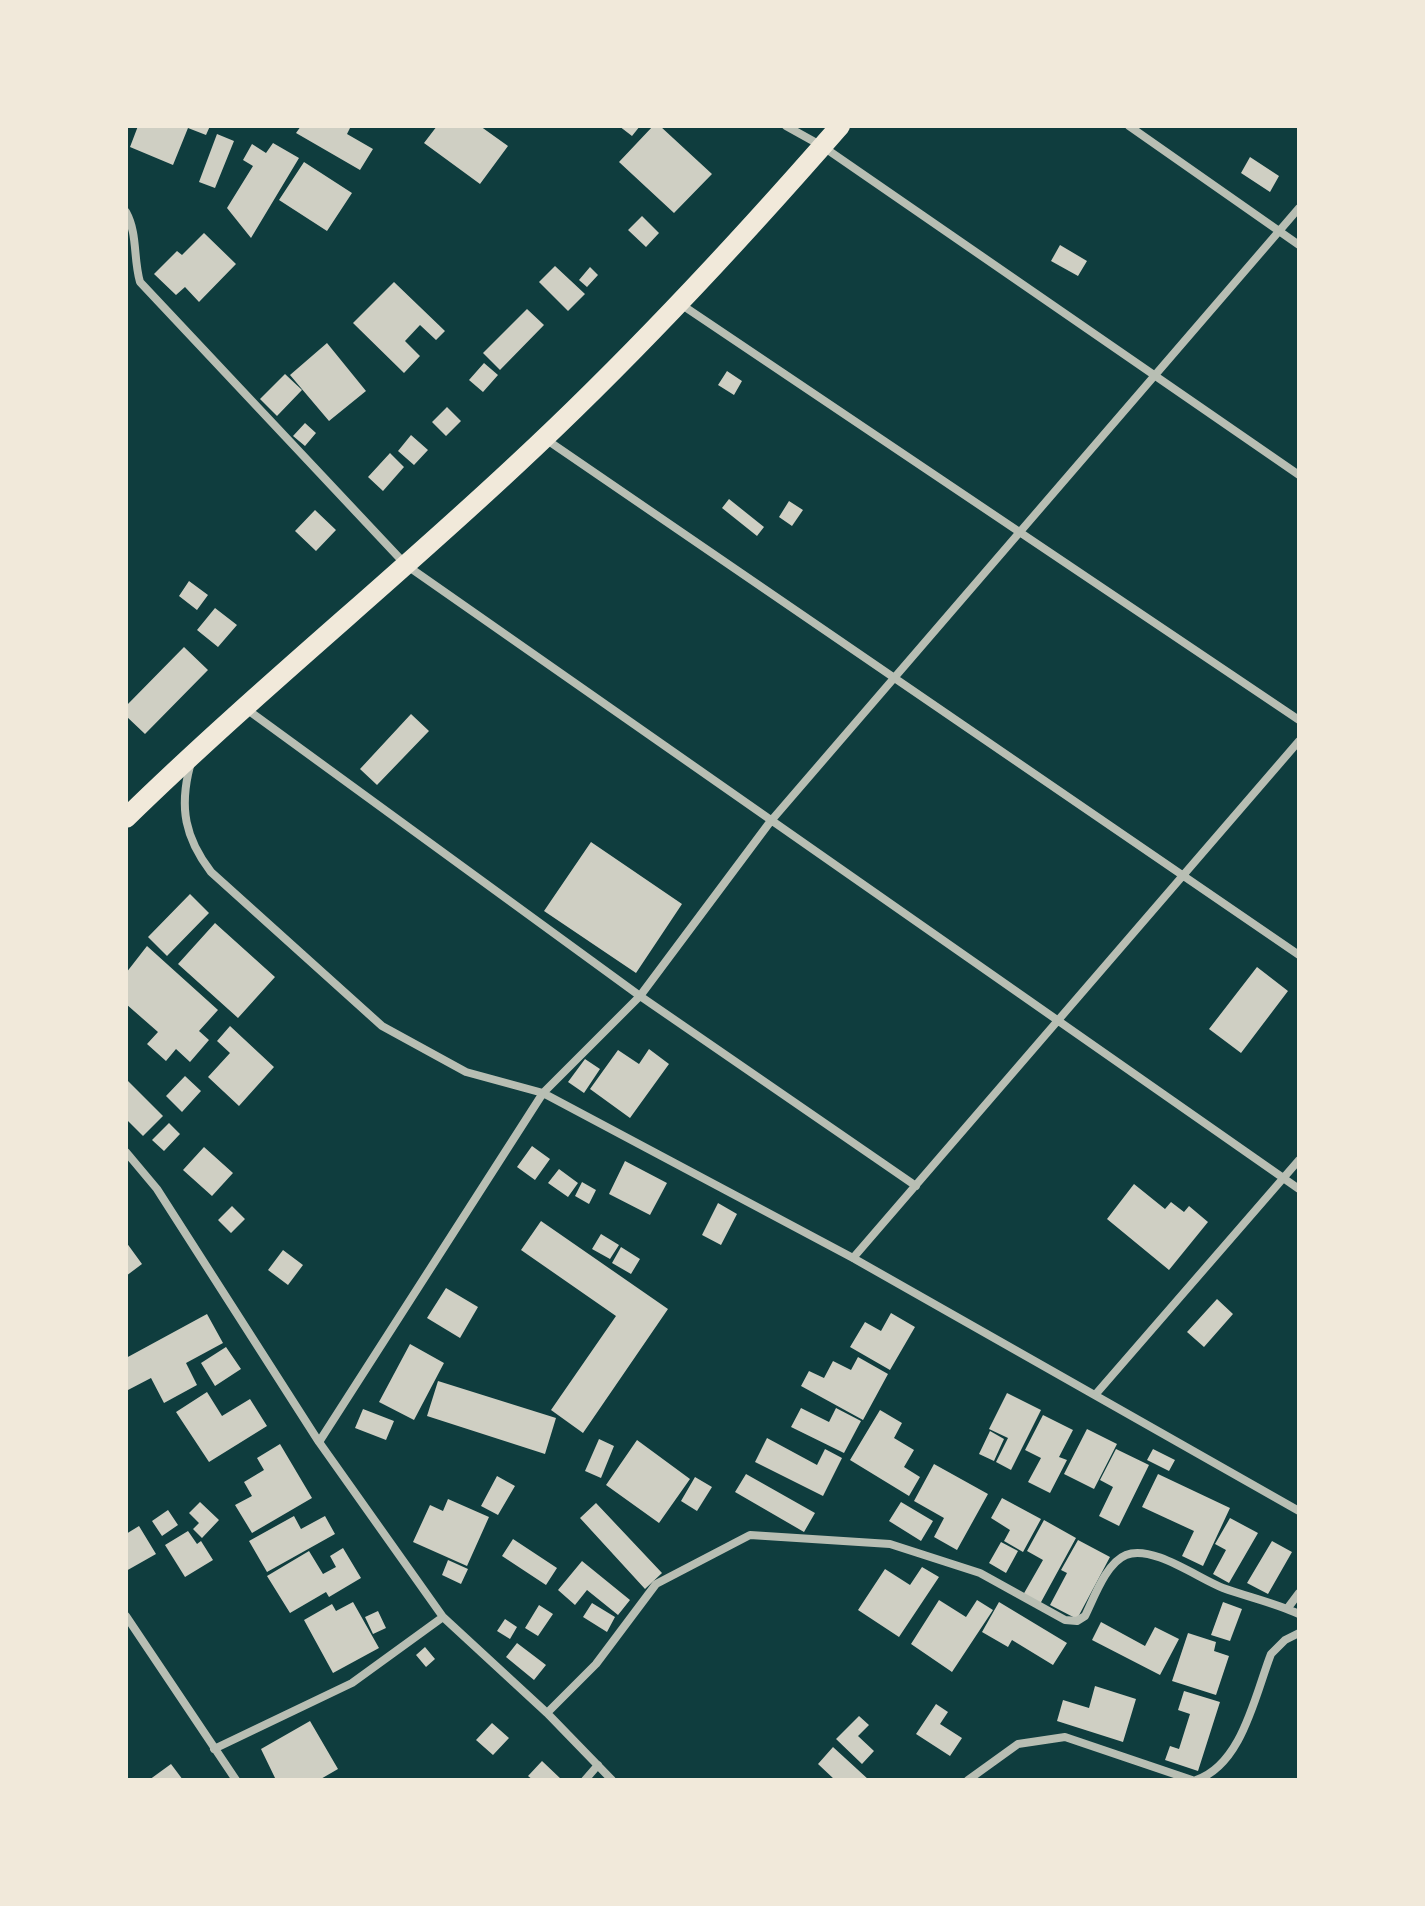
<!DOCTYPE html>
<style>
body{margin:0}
#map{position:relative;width:1425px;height:1906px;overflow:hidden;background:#0f3d3e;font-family:"Fira Sans",sans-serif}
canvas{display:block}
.frame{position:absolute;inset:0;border:128px solid #f1e9da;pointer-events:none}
</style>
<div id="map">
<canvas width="1425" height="1906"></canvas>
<div class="frame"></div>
</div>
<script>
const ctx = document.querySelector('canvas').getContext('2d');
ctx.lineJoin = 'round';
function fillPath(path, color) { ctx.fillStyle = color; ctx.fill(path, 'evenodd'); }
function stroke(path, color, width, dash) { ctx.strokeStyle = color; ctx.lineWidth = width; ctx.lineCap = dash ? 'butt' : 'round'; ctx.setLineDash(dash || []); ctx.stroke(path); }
fillPath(new Path2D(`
 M138,126h72l-4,9 -18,-7 -15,37 -43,-18z
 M301,126h50l-4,8 26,15 -13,21 -64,-37z
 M437,126h43l28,20 -28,38 -56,-41z
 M619,126h21l-8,10z
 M653,126h7l52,48 -38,39 -55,-51z
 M217,134l17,7 -19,47 -16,-6z
 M273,143l26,15 -48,80 -24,-30 26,-42 -10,-6 9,-16 14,9z
 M1250,157l29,19 -9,16 -29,-19z
 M304,162l48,31 -25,38 -48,-31z
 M642,216l17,17 -13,14 -18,-17z
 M204,233l32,31 -37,38 -14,-15 -9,8 -22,-21 23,-23 5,4z
 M1060,245l27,16 -9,15 -27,-15z
 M555,266l30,28 -17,17 -29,-29z
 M590,267l8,8 -11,12 -8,-7z
 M394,282l51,49 -9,9 -16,-15 -15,16 15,15 -16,17 -51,-50z
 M527,309l17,16 -44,45 -17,-17z
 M327,343l39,48 -37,30 -39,-46z
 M484,363l14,12 -15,17 -14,-12z
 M727,371l15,10 -8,14 -16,-10z
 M285,374l17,16 -25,26 -17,-17z
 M447,407l14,14 -15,15 -14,-14z
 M305,423l11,10 -11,13 -12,-10z
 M411,435l17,15 -14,15 -16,-14z
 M390,453l14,14 -21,24 -15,-14z
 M729,499l35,28 -7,9 -35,-28z
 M789,501l14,9 -11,16 -13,-9z
 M315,510l21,20 -20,21 -21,-20z
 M189,581l19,14 -11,15 -18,-14z
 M215,608l22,17 -19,22 -21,-17z
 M184,647l24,23 -63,64 -19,-18v-10z
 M411,714l18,17 -52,54 -17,-16z
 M591,842l91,62 -46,69 -92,-62z
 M190,894l19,19 -42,43 -19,-19z
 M215,923l60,54 -37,41 -60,-54z
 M147,946l71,64 -19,21 10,9 -19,22 -14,-13 -10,12 -19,-17 11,-12 -32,-28v-31z
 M1257,967l31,24 -47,62 -32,-24z
 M230,1026l44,41 -35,39 -31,-29 22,-24 -13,-12z
 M649,1049l20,15 -39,54 -40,-29 28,-39 21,14z
 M585,1059l15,10 -16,24 -16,-11z
 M185,1076l16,15 -19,21 -16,-16z
 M126,1079l37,37 -20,20 -17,-17z
 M169,1123l11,11 -16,17 -12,-11z
 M532,1146l18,13 -15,21 -18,-13z
 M204,1147l29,26 -21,23 -29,-26z
 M625,1161l42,22 -17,32 -41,-21z
 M559,1169l19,14 -10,14 -20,-14z
 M582,1182l14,8 -7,14 -14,-8z
 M1134,1184l31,25 6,-7 13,10 5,-6 19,16 -39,48 -62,-51z
 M718,1203l19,11 -16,31 -19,-10z
 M232,1206l13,13 -14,14 -13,-13z
 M541,1221l127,88 -85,124 -32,-23 65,-94 -95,-66z
 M601,1234l18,11 -9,14 -18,-10z
 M126,1242l16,22 -16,12z
 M621,1247l19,12 -9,15 -19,-11z
 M283,1250l20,15 -15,20 -20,-15z
 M446,1288l32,19 -18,31 -33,-20z
 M1217,1299l16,15 -29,33 -17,-15z
 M891,1313l24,14 -25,43 -40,-23 15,-25 16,9z
 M207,1314l16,29 -37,20 11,22 -33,18 -13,-25 -23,12 -2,-32z
 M410,1344l34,19 -30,57 -35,-18z
 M226,1347l15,22 -26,17 -14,-23z
 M858,1357l30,17 -25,46 -62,-34 8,-15 15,7 9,-17 18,9z
 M438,1381l118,37 -11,36 -118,-38z
 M207,1392l15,24 28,-17 17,27 -58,36 -33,-50z
 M1007,1393l34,17 -30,60 -15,-8 12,-24 -19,-9z
 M801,1408l28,14 7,-14 25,13 -17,32 -53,-26z
 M363,1409l31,12 -8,19 -31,-12z
 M880,1410l22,13 -8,15 20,12 -10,17 16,10 -11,19 -59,-36z
 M1043,1415l30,15 -14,27 8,3 -17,33 -22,-11 13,-24 -16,-8z
 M1087,1429l30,15 -23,45 -30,-15z
 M990,1431l14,8 -10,22 -15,-7z
 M767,1438l50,27 8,-16 17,9 -19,38 -68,-34z
 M599,1439l15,7 -13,32 -16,-7z
 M637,1440l53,39 -31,44 -53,-38z
 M280,1444l32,54 -60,35 -17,-28 17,-9 -8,-14 20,-12 -7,-12z
 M1116,1449l33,16 -30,61 -20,-10 14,-29 -13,-7z
 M1153,1449l22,11 -6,11 -22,-11z
 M934,1464l54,30 -31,56 -23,-13 10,-19 -30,-17z
 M746,1474l69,39 -11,19 -69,-40z
 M1158,1474l72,34 -27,58 -21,-10 12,-25 -52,-24z
 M497,1476l18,10 -17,29 -17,-9z
 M695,1477l17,10 -15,24 -16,-10z
 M1002,1498l39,21 -18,33 -19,-11 6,-11 -19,-12z
 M448,1499l41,18 -22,49 -54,-24 17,-37 13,6z
 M200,1502l19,18 -17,18 -9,-9 6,-6 -10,-10z
 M901,1502l32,19 -12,20 -32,-20z
 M596,1503l66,70 -17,16 -65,-71z
 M168,1510l10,15 -16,11 -10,-15z
 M294,1516l7,13 24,-13 10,18 -68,38 -18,-31z
 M1230,1518l28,15 -29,50 -16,-9 13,-24 -11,-6z
 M1044,1520l32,18 -36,66 -17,-9 20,-35 -16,-9z
 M139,1526l17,28 -30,17v-37z
 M188,1531l9,13 4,-3 12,19 -28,17 -20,-32z
 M513,1539l44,29 -11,17 -44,-29z
 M1078,1540l32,17 -33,62 -27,-14 17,-32 -6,-3z
 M1272,1541l20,11 -24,42 -21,-11z
 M1001,1542l17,9 -12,22 -17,-10z
 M343,1548l18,30 -32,19 -3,-5 -36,21 -23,-37 42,-25 14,23 13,-7 -6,-11z
 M448,1560l20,9 -7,15 -19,-9z
 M582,1561l48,39 -12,15 -31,-25 -12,15 -17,-15z
 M922,1567l17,10 -40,60 -41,-27 27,-41 25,16z
 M939,1600l27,17 11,-17 16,10 -41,62 -41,-28z
 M353,1602l26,46 -46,25 -29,-53 28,-16 4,7z
 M999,1602l68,41 -14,22 -41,-25 -4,7 -26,-15z
 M1223,1602l19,7 -12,32 -19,-6z
 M592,1603l23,14 -8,15 -24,-15z
 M539,1605l14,9 -15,22 -13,-8z
 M378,1611l8,17 -13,6 -8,-17z
 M505,1619l12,8 -7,12 -13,-8z
 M1101,1622l44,24 10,-19 24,12 -19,36 -68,-35z
 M1188,1633l28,9 -2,9 15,5 -13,39 -44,-14z
 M517,1643l29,22 -12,15 -28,-23z
 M425,1647l10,12 -9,8 -10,-12z
 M1095,1686l41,13 -13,43 -66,-21 6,-21 26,8z
 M1184,1691l36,11 -22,69 -33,-11 5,-14 9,3 11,-35 -12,-4z
 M936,1704l12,8 -8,12 22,14 -12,18 -34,-22z
 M859,1716l10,9 -11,11 16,15 -12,13 -26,-25z
 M310,1721l28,48 -19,11h-43l-15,-31z
 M492,1723l17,15 -16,17 -17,-15z
 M833,1747l36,33h-34l-17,-16z
 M542,1761l20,19h-29l-5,-4z
 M171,1764l12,16h-34z`), '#cfcfc3');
stroke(new Path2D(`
 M786,126l36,20 477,329
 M1129,126l170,119
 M1299,208l-529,614 -130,174 -97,97 310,165 446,253
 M126,212c12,22 7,46 14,70l266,283 893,624
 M679,303l620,417
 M544,438l755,517
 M245,708l395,288 276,190
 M190,766c-11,42 -5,72 21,106l171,154 84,46 77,21 -224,349
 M126,1152l31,37 162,253 124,175 104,96 65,67
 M853,1258l446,-517
 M1095,1395l204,-235
 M1287,1609l12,-16
 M126,1616l110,164
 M547,1713l49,-49 60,-80 94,-49 140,9 90,29 85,47 12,1 8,-5c9,-18 21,-53 41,-61 26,-11 73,24 97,33 25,9 52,15 76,26
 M214,1749l138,-66 91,-66
 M585,1780l13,-15
 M968,1780l50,-36 47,-7 127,43
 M1196,1780c46,-15 59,-85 75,-126l14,-14 14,-7`), '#b8beb3', 8);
stroke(new Path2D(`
 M126,818c126,-123 263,-234 391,-354 114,-106 221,-221 323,-338`), '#f1e9da', 20);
</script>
